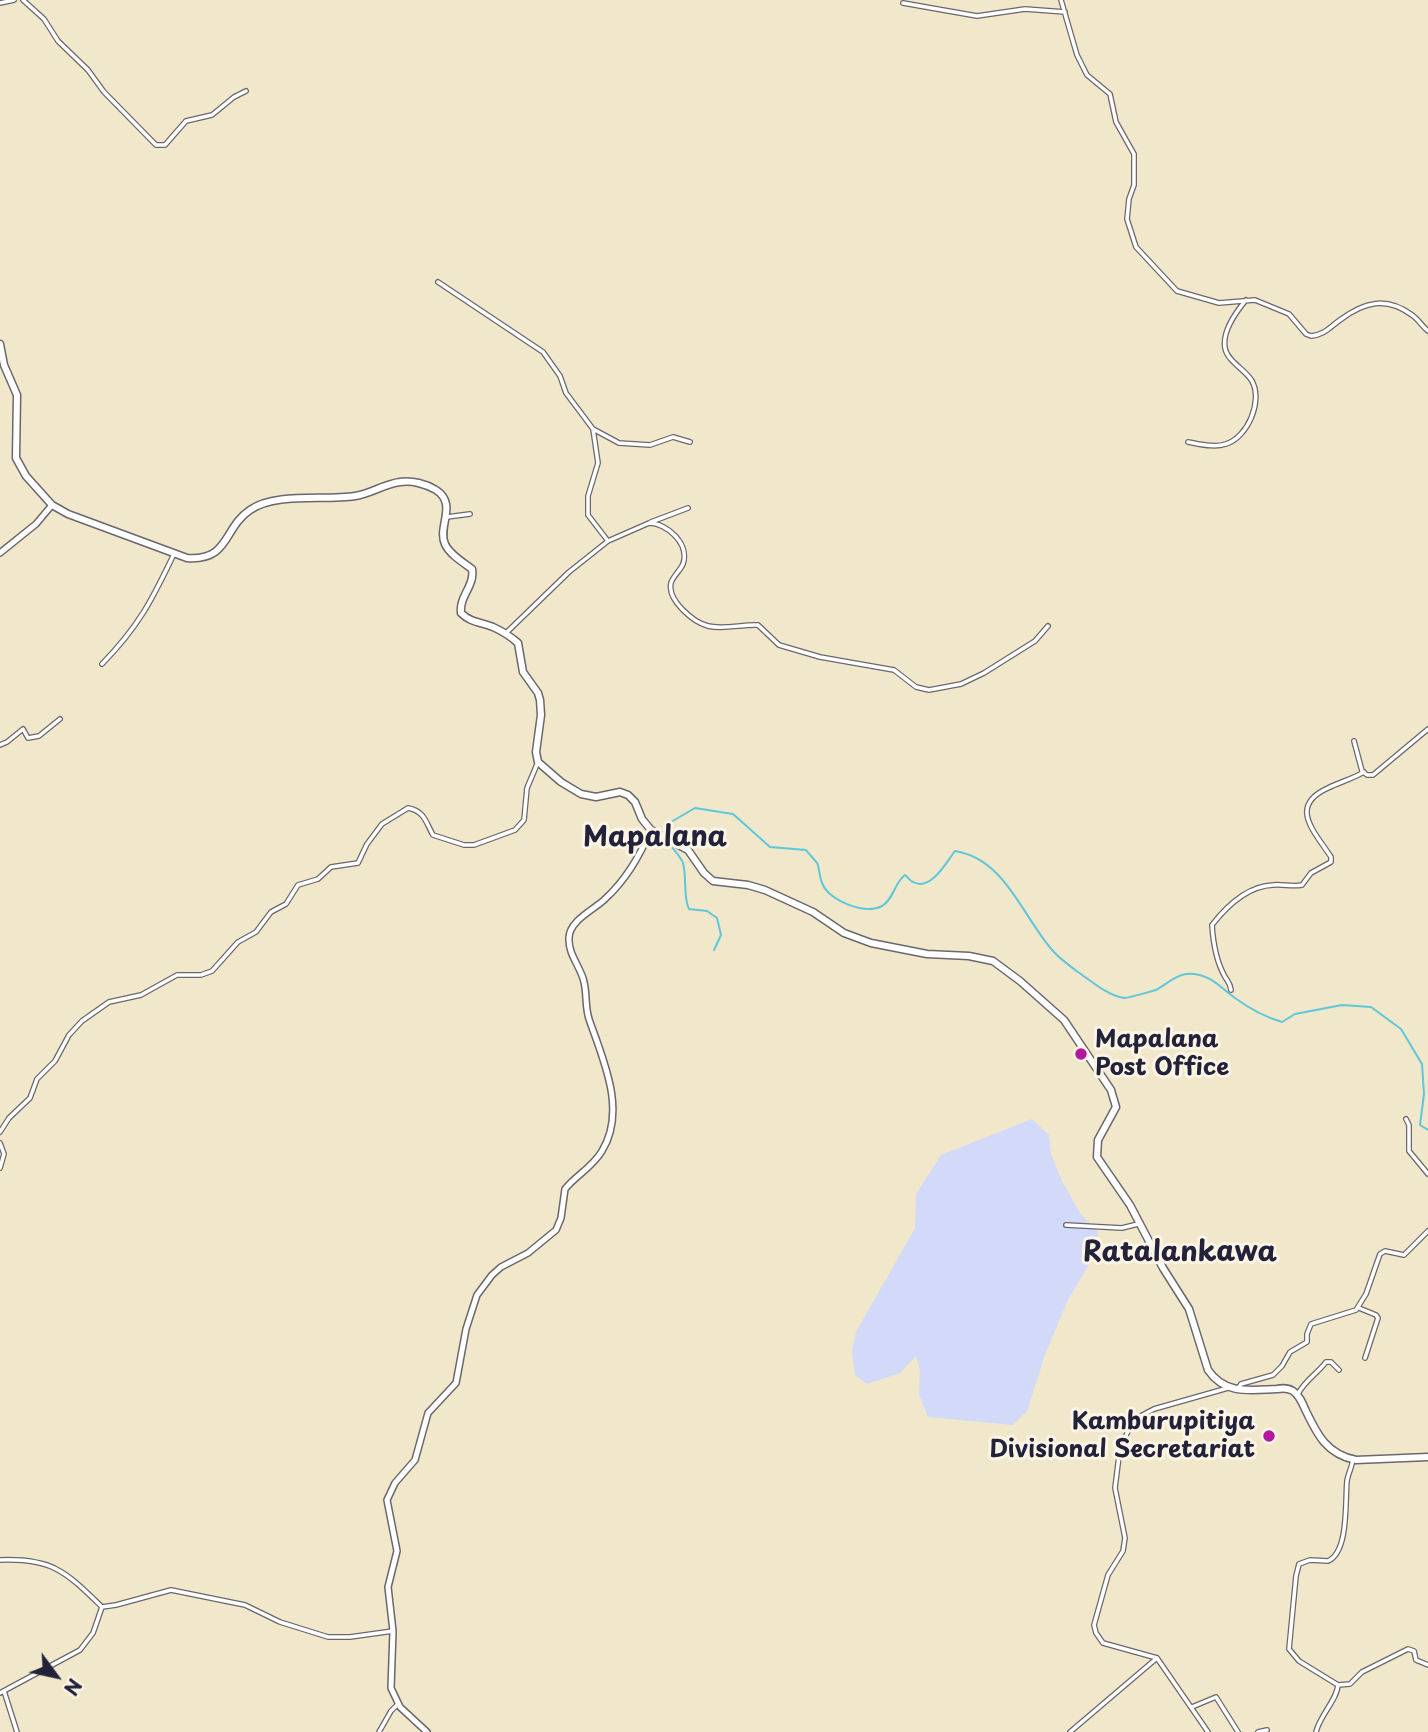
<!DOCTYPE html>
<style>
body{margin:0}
#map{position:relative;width:1428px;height:1732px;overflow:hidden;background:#f1e7cb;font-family:"Playpen Sans",sans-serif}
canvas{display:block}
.north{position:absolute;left:21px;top:1641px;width:70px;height:70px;-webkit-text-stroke:5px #fcf5e5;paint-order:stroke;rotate:123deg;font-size:19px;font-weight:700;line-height:28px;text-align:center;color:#22223b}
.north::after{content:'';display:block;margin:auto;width:24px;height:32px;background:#22223b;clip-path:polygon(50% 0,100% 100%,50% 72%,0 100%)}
</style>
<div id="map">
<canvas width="1428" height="1732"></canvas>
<div class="north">N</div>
</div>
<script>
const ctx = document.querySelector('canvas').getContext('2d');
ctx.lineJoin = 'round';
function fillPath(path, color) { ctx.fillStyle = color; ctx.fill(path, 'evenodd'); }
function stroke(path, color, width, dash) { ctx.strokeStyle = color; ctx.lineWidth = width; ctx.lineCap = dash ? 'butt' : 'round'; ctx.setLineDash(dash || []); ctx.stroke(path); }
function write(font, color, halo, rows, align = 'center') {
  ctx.font = font + ' "Playpen Sans",sans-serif'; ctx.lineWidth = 6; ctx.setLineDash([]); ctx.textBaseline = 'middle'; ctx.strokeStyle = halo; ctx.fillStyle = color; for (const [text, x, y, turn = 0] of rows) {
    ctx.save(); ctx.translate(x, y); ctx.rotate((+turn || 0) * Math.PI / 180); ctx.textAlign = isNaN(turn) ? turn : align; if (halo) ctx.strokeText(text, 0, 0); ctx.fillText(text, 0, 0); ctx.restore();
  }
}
fillPath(new Path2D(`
 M1032,1119l17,16 2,19 11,27 18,32 18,19 -2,21 -28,47 -22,52 -19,59 -14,14 -85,-8 -9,-22 1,-25 -4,-14 -16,17 -33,11 -12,-9 -3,-23 4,-20 59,-104 1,-34 25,-39z`), '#d3d9f9');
stroke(new Path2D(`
 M667,835l4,-13 24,-14 38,6 37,33 36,3c3,4 8,9 11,13 3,6 2,15 6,22 7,16 42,30 59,21 12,-7 12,-23 23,-31 3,2 5,6 8,7 18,10 34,-21 42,-31 51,8 68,67 98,100 7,8 17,15 25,21 12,8 31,25 47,26 3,0 27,-7 31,-8 13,-7 22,-18 38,-16 18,2 27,14 41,24 15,11 30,19 47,24l13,-8 47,-9 29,2 30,22 21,35 2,30 -4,31 8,5
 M669,843c4,7 11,12 14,20 4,14 0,35 6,46l18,2 10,7 4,17 -7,15`), '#5ec7da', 2);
const street = new Path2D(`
 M23,0l21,19 14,22 30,29 16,22 52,53h9l21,-24 26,-6 22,-18 12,-6
 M1061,0l16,55 10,20 23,19 6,28 18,32v31l-5,14 -2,20 9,28 41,44 42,12 36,-3 34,14 17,20 5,2c13,-1 19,-9 29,-16 24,-18 46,-24 72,-5 6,4 10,11 16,16
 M0,3l14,-3
 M903,3l74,13 48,-7 40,3
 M438,282l105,70 17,24 6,17 27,36 5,34 -10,33v19l20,26
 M593,429l26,14 31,2 23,-8 17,5
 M1188,442c12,2 26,6 38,2 22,-7 37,-43 26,-63 -6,-11 -25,-20 -27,-33 -3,-16 11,-36 21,-48
 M447,517l23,-3
 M651,522l37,-14
 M506,633l63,-61 39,-31 41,-18c18,0 41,21 34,41 -3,7 -10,12 -12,19 -4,17 22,39 37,43 16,4 34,-2 50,-1l21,20 41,12 74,13 22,17 13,3 32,-6 23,-11 51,-32 13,-15
 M102,664c37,-38 50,-64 72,-110
 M1354,741l8,30 5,4h6l55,-46
 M0,745l7,-3 16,-13 5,9 11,-2 21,-17
 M1231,990c-1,-8 -4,-9 -7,-15 -8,-15 -11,-34 -12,-50 14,-18 36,-39 61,-40 10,-1 19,2 29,0l9,-12 20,-11v-5c-17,-26 -43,-51 -3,-69 12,-6 24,-9 36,-16
 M1406,1119l3,6v26l19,23
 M0,1132l9,-14 21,-20 7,-19 18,-18 14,-26 13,-14 27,-19 32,-7 36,-20h24l11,-4 26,-29 18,-10 15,-20 15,-8 12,-19 20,-6 13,-12 27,-4 9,-19 15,-20 26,-16c17,3 18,15 25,27l31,10h10l41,-15 9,-10 3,-32 11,-26
 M0,1143l4,11 -4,14
 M1066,1225l56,3 16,-4
 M1359,1308l17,7 2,3 -13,40
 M1237,1390l4,-6 32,-9 9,-9 8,-14 17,-10v-8l4,-10 45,-14 10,-16 14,-40 5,-3 19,4 24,-24
 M1298,1394c7,-14 19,-20 28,-32h5l8,8
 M0,1560c53,-2 66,12 102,47l14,-2 55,-15 74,15 35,17 48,15h22l43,-6
 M1338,1685l12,-1 12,-12 46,-23 6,2 2,9 12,5
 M4,1691l13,41
 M0,1693l80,-43 13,-17 9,-26
 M1192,1707l24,-10 22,35
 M379,1732l12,-21 7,-7
 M1070,1732l87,-74
 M1208,1732l-51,-74 -54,-15 -7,-10 -2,-8 14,-50 15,-24 2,-13 -10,-50 5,-40 9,-19 10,-12 15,-8 74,-21
 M1258,1732l9,-2
 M1316,1732c4,-17 21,-32 22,-47l-39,-24 -10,-12 7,-73 3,-12 11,-4 18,1c21,-9 17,-60 19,-80 1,-7 5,-14 6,-22`);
const secondary = new Path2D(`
 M0,553l36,-29 16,-19
 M427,1732l-27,-25 -9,-19 2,-57 -5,-44 9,-36 -10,-51 8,-17 20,-23 13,-47 28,-30 10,-54 11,-34 15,-20 9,-8 27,-14 28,-23 5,-12 4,-29c11,-14 27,-21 37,-38 25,-41 1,-91 -13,-132 -4,-12 -2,-25 -5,-37 -3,-15 -16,-27 -15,-44 0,-17 24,-28 35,-38 22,-20 35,-43 47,-70`);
const primary = new Path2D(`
 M0,344l4,21 13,30 -1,63 10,18 26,29 16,9 119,44c43,3 36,-30 63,-48 26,-18 74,-9 105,-14 15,-2 29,-12 45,-14 12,-2 26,2 36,8 22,14 1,37 9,54 4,10 19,19 27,25 3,17 -13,27 -11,44 10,10 20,9 32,14 9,4 17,9 25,16l5,29 15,21 2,7 1,15 -5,37 2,10 23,20 20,12 15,3 24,-5 8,3 7,7 7,17 9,11 37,20 16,23 9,8 35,4 17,5 48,22 31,21 27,10 56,11 42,2 24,5 27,20 44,39 47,70 5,17 -18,33 -1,17 33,48 33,63 26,41 19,61c17,25 42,20 69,19 5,-1 11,-1 16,2 6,4 9,11 12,18 12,25 21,45 51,51l72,-3`);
stroke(street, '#6a676d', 6);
stroke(secondary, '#6a676d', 8);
stroke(primary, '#6a676d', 9);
stroke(street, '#fff', 3.5);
stroke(secondary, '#fff', 5);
stroke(primary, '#fff', 6);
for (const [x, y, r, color] of [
 [1081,1054,7,"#b5179e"],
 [1269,1436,7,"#b5179e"]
]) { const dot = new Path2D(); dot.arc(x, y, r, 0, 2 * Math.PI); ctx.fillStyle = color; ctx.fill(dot); stroke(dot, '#fcf5e5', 2.5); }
write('bold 24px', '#22223b', '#fcf5e5', [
 ["Mapalana",1095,1040],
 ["Post Office",1095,1068],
 ["Kamburupitiya",1255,1422,"right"],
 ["Divisional Secretariat",1255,1450,"right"]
], 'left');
write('bold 28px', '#22223b', '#fcf5e5', [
 ["Mapalana",655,838],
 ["Ratalankawa",1180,1253]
]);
</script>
